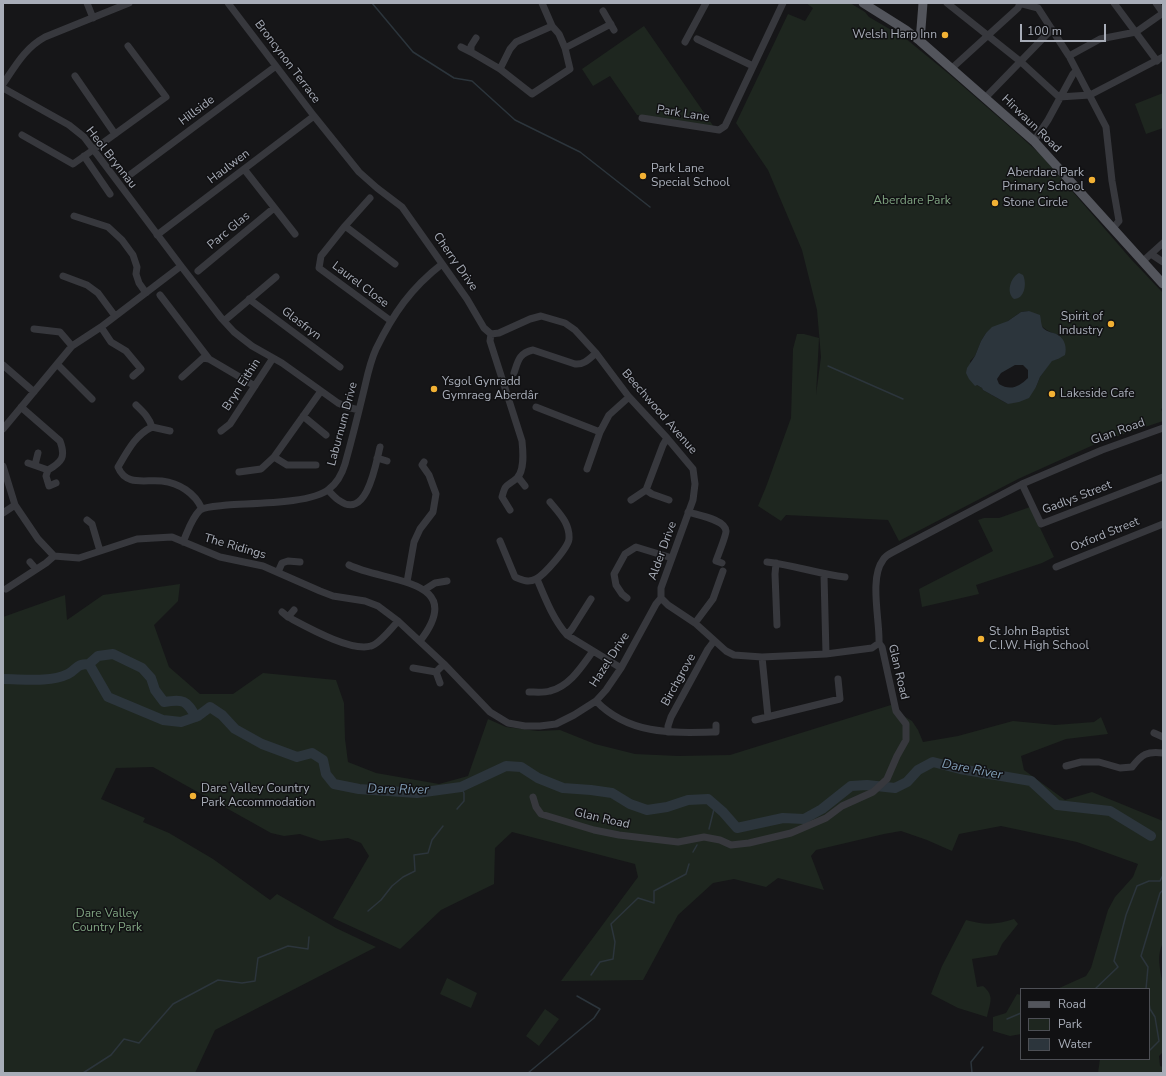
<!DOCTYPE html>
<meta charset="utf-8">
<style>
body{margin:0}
#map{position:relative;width:1166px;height:1076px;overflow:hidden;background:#161618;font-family:"Nunito Sans",sans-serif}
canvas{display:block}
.frame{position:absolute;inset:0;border:4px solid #a8adb8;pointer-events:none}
.legend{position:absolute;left:1020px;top:988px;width:130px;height:72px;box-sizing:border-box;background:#111113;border:1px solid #4d4f55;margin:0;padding:5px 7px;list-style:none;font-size:12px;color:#a8adb8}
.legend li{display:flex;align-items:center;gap:8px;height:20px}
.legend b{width:20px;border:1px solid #4d4f55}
.scale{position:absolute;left:1020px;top:24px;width:86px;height:18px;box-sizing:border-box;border:2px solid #a8adb8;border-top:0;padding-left:5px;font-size:12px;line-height:14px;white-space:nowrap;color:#a8adb8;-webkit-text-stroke:3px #111113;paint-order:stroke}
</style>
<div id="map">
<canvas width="1166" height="1076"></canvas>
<div class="frame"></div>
<ul class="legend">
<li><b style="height:5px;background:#53555c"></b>Road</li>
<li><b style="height:11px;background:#1e261f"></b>Park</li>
<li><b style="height:11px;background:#2c353c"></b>Water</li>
</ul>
<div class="scale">100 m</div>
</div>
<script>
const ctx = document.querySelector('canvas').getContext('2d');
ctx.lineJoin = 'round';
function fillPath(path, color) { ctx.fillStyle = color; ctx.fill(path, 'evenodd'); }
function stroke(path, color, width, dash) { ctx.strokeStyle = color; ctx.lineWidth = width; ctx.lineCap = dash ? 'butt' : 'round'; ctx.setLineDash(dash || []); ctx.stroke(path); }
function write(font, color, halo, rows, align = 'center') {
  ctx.font = font + ' "Nunito Sans",sans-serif'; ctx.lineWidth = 3; ctx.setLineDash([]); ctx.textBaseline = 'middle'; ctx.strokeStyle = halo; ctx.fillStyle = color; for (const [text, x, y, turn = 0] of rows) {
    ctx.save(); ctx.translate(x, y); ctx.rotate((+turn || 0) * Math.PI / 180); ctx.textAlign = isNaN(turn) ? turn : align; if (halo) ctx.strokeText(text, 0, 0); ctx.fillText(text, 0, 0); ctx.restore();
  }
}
fillPath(new Path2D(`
 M806,3h44l15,9 4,5 36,21 44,36 70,61 22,20 89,103 33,35v115l-2,1 2,5v7l-63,21 -82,37 -119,62 -11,-21 -102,-5 -5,6 -23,-15 8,-19 25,-69 2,-69 4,-15h7l15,4 -3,57 5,-38 -4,-47 -15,-60 -34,-80 -32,-47 52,-109 17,7 8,-13zM1029,311c10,12 14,20 30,24l-1,24 -6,1 -12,17 -4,10 -28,17 -25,-14 -1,-2 -5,-3 -7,-24 5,-5 6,-15 5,-8 22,-12 13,-9z
 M644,26l70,101 -77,-12 -27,-39 -17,10 -11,-17z
 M1163,93v35l-17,6 -11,-30z
 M1030,507l24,50 -12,6 -66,22 3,9 -57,13 -3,-18 74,-38 -15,-31 6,-2h15z
 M180,584l-2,17 -24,24 15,42 31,27h33l30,-21 73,7 8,23 1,36 3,23 28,11 63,11 29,-8 20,-57 18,8 32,4 22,-1 35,14 40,10 43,2 52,-1 161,-50 11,10 10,6 6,9 5,12 35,-6 55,-15 42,4 39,-3 7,-5 7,17 -42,5 -45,17 3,14 41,30 27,-8 71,29v122c-8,15 -1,30 0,46 2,21 0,42 0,63l-4,4 1,10 3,1v6h-65l2,-14h49v-70h-92l29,-13 5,-8 17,-58 7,-13 18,-20 5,-13 -61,-22 -76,-16 -42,8 -7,17 -25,-11 -26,-9 -17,3 -68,16 -5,6 13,34 -46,-12 -12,9 -32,-8 -21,4 -35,32 -35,65 -82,1 77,-104 -3,-13 -123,-32 -17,16 -1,36 -53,26 -41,39 -67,-31 36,-62 -8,-13 -13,-5 -27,3 -21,-7 -16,2 -13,-3 -118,-66 -37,1 -15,31 44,19 -2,4 26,11 44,26 57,41 7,-6 59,34 40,19 -161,83 -20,43h-192v-456l62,-22 2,25 36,-25z
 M1014,919l4,5 -16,20 -5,11 -25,4 5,28 6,-1c12,10 7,17 4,31l-29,-9 -27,-14 11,-28 24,-46c18,5 30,5 48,-1z
 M447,978l30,15 -6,15 -31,-14z
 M1017,994l4,1v39l-11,2 -17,-5v-14l13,-4z
 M545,1009l14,10 -20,27 -13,-10z`), '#1e261f');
fillPath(new Path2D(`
 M1019,273l4,2c4,8 2,24 -9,24 -8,-6 -4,-21 5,-26z
 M1029,311l11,4c1,4 1,10 3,13 5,5 10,4 15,7 7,4 9,13 7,20l-7,4 -6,2 -12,16 -4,10 -7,11 -10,4 -11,2 -25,-14 -1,-2 -5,-3 -2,1 -6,-7 -3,-6 1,-5 8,-12 6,-15 5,-8 6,-6 16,-6 13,-9zM1015,365h8l5,5v8c-9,9 -18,13 -29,6l-2,-5 4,-6z`), '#2c353c');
stroke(new Path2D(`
 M372,3l41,49 41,26 18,3 43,39 65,32 70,55
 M828,366l75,33
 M457,809l7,-8v-8l-3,-6
 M709,829l6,-24
 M693,852l4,-7
 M368,911l13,-11 11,-14 11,-9 12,-6 -1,-16 14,-2 4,-13 11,-14
 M591,975l9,-13 13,-3 2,-17 -4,-18 27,-26 16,5v-12l32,-17 3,-10
 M1095,989l23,-22 -4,-6 12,-46 11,-29 12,-5h11l3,-6
 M1146,989l2,-22 -7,-11 19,-63 3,-3
 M1149,1003l1,6 5,8 4,24 -10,10
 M1007,1019l14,-6
 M83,1073l28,-18 13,-16 15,4 34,-39 45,-24 24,3 13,-2 3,-23 30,-12 20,3 1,-12
 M528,1073l66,-55 6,-9 -23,-13
 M972,1073l-1,-11 12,-15`), '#2c353c', 1.5);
stroke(new Path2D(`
 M89,664l9,-8 15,-2 29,14 9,10 4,12 9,12c20,-3 22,-2 32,15
 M3,679c20,0 46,4 65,-5 10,-5 7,-10 21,-10l19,33 55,23 18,2 17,-6 12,-9 12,8 13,14 27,15 35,13 15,-4 11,7 3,14 8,10 25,5 58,4 44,-6 45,-21 15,1 17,11 25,10 28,2 21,3 18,11 17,6 20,-3 21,-7 20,-1 15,13 14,16 46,-10 21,1 18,-10 29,-23 16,-1 28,3 12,-6 11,-12 15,-8 27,7 71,12 26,24 53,6 41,25`), '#2c353c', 10);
stroke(new Path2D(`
 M87,3l6,15
 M228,3l86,113 45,56 18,16 25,19 65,92 17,29 7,6 8,-1 31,-14 11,-3 24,7 10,7 21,23 33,44 38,41 26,31 2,15 -2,16 -32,88v10
 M947,3l74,59 38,35 31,-2 73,-38
 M1019,3l19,5 31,48 37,71 6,54 7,40 -6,7
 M1114,3l43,58
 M1156,3l7,10
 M603,11l11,19
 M476,38l-5,8v6l29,17 32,25 38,-25 -5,-21 -6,-14 -7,-8 -10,-23
 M697,39l56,27
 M685,42l21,-39
 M461,47l10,5
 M565,48l46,-24
 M1069,56l31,-17 36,-7 27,-19
 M500,69l10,-20 6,-7 36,-16
 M951,69l67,-61 2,-5
 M75,76l40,58
 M3,84c13,-19 22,-36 42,-47l84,-34
 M3,88l66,37 15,12 97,129 41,53 12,13 18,14 30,17 56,40 9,4 12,3
 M985,98l67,-69
 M642,118l77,12 6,-4 58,-123
 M22,135l51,29 20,-14 73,-53 -38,-51
 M1034,141l14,-21 25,-46 3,-3
 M84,156l26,38
 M244,169l51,65
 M131,174l145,-108
 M370,198l-25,28 -24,30 -2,12 72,53
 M74,216l34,11 14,13 11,15 4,12 -1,7 3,9 7,10
 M345,226l50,38
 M157,235l157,-119
 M1151,254l12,8
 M1143,261l20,-18
 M198,271l76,-63
 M63,276l24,9 11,8 17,23
 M160,295l49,64
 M249,299l91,68
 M224,321l52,-44
 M101,327l10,15 15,9 15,18 -8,7
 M34,329l26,3 12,14
 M491,334l-1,7 32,100c1,10 3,29 -5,37 -10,9 -11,4 -15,19l8,13
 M57,364l35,35
 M3,365l31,27
 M514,373c4,-12 5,-20 19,-23l42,14c9,1 14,-5 21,-11
 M182,377l21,-19 6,1 46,27
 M136,405c7,7 13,12 16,22l18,4
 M21,407l39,34c6,16 2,21 -12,29l-2,6 3,10 7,-3
 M536,407l64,25
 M303,416l23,19
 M152,427c-17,8 -25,25 -34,40 8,20 28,12 44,14 17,2 33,12 40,28
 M3,429l69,-83 29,-19 80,-61
 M221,431l9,-7 43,-66
 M274,457l13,8h29
 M377,458l10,3
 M28,463l20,7
 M35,465l3,-12
 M3,466l12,39 23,34 16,17 25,2 58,-19 35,-2 48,20 43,9 57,25 13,5 32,5 13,5 20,15 46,43 46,48 18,11 17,3h15l16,-2 18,-9 22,-14 10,-11 15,-22 35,-64 5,-6
 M587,469l13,-37 9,-17 20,-18
 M239,472l22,-3 13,-12 47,-66
 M518,477l7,9
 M1022,484l19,40 122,-47
 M328,490c4,4 7,8 12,11 27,19 36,-38 40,-54
 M646,490l6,4 17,6
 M631,500l15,-10 17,-45 4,-7
 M688,512c9,3 37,7 38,19 0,5 -8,24 -10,30l6,2
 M3,513l12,-8
 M87,520l5,4 8,27
 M500,541l15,36c7,3 13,6 21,2 8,-4 32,-31 33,-40 1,-16 -10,-26 -19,-37
 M183,542c5,-11 8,-23 17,-32 6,-4 20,-4 27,-5 24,-2 85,-1 102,-16 8,-6 13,-15 16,-25 7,-25 13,-49 19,-74 3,-13 6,-28 12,-41 17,-35 35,-61 66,-85
 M30,562l6,7
 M767,562c26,3 52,12 78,15
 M776,563l-1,11 2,51
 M349,565c36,18 120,13 71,76
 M1056,567l107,-43
 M278,572l4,-9 6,-2 12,1
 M824,575l2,79
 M537,579c8,19 16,40 30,56l54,33
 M407,582l7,-40 6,-13 13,-17 3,-18 -7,-19 -7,-10 2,-3
 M6,589l40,-26 8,-7
 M424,590l11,-7 12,-2
 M627,598l-5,-4 -6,-9 -2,-11 11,-20 11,-7 36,11
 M661,598l7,7 27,18 31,28 8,4 28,2 64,-3 46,-6 7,-5
 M282,612l6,5c19,10 63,35 83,29 8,-2 21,-18 27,-25
 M288,617l6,-7
 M695,623l18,-24 10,-28
 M567,635l5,-6 19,-30
 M762,657l6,60
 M413,668l23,4 8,-8
 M436,672l4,11
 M529,692c6,0 15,1 21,-1 20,-5 32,-25 43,-40
 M596,701c33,34 76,32 120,31v-7
 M755,720l85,-21 -2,-20
 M668,732v-6l3,-9 37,-68 6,-8
 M1154,733l9,4
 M1066,766l15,-4h18l21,6 12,-1c10,-13 15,-16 31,-14
 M533,797l3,10 5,7 53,16 25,5 59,7 26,-5 16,3 11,5 18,-2 42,-10 35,-15 16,-12 31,-14 14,-13 10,-23 9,-16v-16l-10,-13 -14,-64 -3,-4c1,-22 -10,-65 4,-83 2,-4 6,-6 10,-8l129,-68 80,-34 61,-22`), '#37383d', 7);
stroke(new Path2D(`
 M863,3l43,27 14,11 114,100 129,143
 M920,41l3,-38`), '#53555c', 9);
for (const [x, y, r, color] of [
 [945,35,4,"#f2b134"],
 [643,176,4,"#f2b134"],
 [1092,180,4,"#f2b134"],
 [995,203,4,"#f2b134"],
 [1111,324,4,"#f2b134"],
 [434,389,4,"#f2b134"],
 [1052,394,4,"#f2b134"],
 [981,639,4,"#f2b134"],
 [193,796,4,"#f2b134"]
]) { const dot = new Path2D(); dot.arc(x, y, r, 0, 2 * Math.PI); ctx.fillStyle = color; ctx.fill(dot); stroke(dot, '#111113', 1.5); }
write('12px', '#a8adb8', '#111113', [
 ["Welsh Harp Inn",937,35,"right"],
 ["Park Lane",651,169],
 ["Special School",651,183],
 ["Aberdare Park",1084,173,"right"],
 ["Primary School",1084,187,"right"],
 ["Stone Circle",1003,203],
 ["Spirit of",1103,317,"right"],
 ["Industry",1103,331,"right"],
 ["Ysgol Gynradd",442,382],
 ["Gymraeg Aberdâr",442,396],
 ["Lakeside Cafe",1060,394],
 ["St John Baptist",989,632],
 ["C.I.W. High School",989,646],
 ["Dare Valley Country",201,789],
 ["Park Accommodation",201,803]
], 'left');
write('12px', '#a8adb8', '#111113', [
 ["Broncynon Terrace",287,62,53],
 ["Hillside",197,111,-37],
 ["Park Lane",683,114,9],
 ["Hirwaun Road",1031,124,44],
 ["Heol Brynnau",111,158,52],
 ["Haulwen",229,167,-37],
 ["Parc Glas",229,231,-40],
 ["Cherry Drive",455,262,55],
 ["Laurel Close",360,285,37],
 ["Glasfryn",301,324,37],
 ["Bryn Eithin",242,385,-57],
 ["Beechwood Avenue",659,412,49],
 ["Laburnum Drive",343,424,-75],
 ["Glan Road",1118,432,-20],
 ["Gadlys Street",1077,498,-21],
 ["Oxford Street",1105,535,-22],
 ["The Ridings",235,547,16],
 ["Alder Drive",663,551,-70],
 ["Hazel Drive",610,660,-57],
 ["Glan Road",898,672,77],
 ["Birchgrove",679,680,-61],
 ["Glan Road",602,819,13]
]);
write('12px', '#7fa381', '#111113', [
 ["Aberdare Park",912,201],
 ["Dare Valley",107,914],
 ["Country Park",107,928]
]);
write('italic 13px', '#7f9bb3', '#111113', [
 ["Dare River",972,770,11],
 ["Dare River",398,790,1]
]);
</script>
